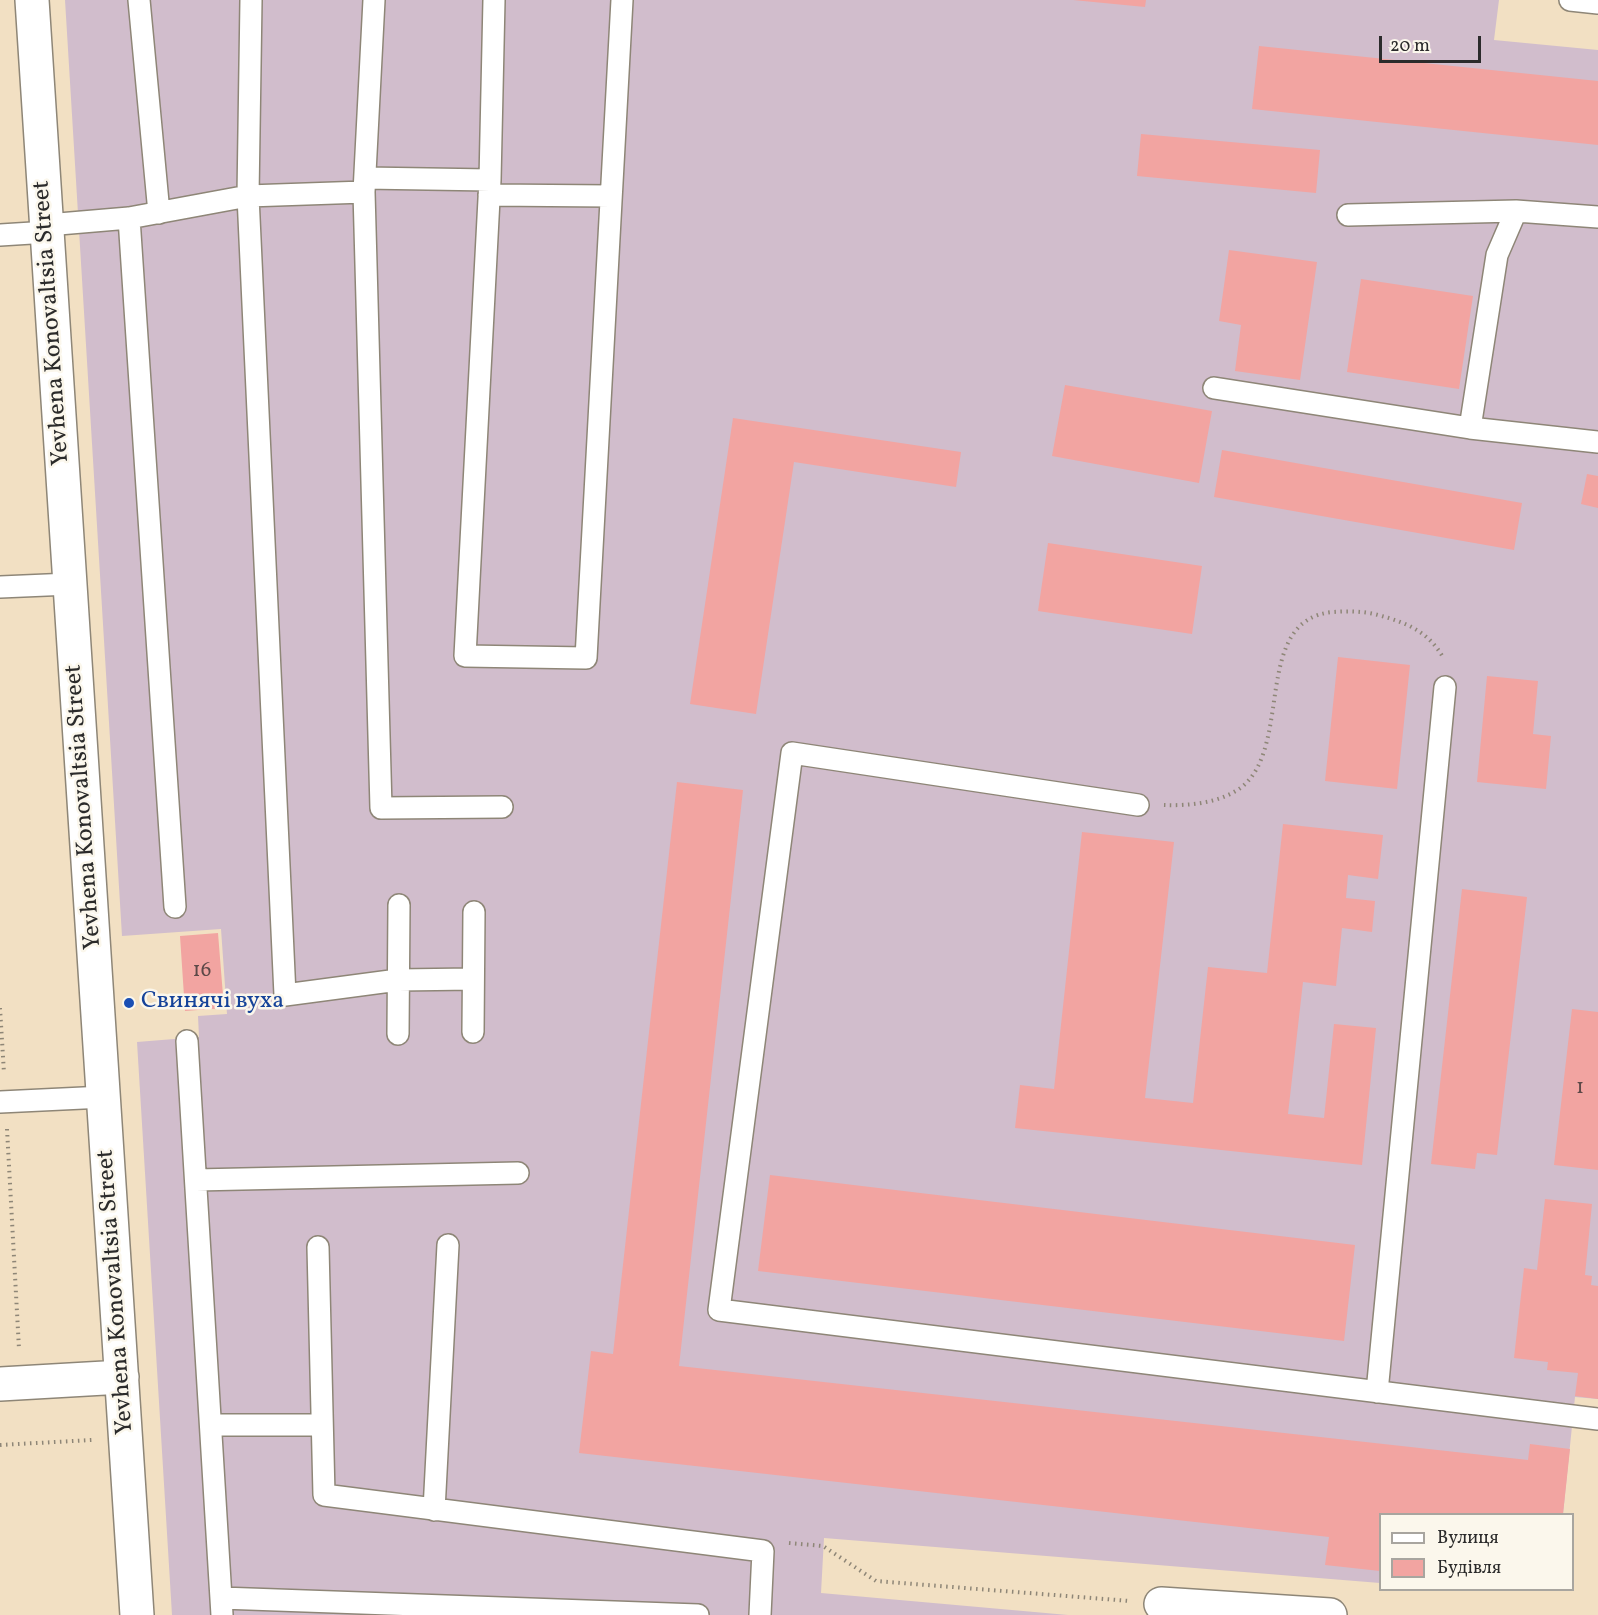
<!DOCTYPE html>
<meta charset="utf-8">
<style>
body{margin:0}
#map{position:relative;width:1598px;height:1615px;overflow:hidden;background:#f2e0c3;font-family:Vollkorn,serif}
canvas{display:block}
.legend{position:absolute;left:1379px;top:1513px;width:195px;height:78px;box-sizing:border-box;background:#fbf7ec;border:2px solid #a8a59f;margin:0;padding:8px 10px;list-style:none;font-size:18px;color:#2b2b2b}
.legend li{display:flex;align-items:center;gap:12px;height:30px}
.legend b{width:30px;border:2px solid #a8a59f}
.scale{position:absolute;left:1379px;top:36px;width:102px;height:27px;box-sizing:border-box;border:3px solid #2b2b2b;border-top:0;padding-left:8px;font-size:18px;line-height:21px;white-space:nowrap;color:#2b2b2b;-webkit-text-stroke:4px #fbf7ec;paint-order:stroke}
</style>
<div id="map">
<canvas width="1598" height="1615"></canvas>
<ul class="legend">
<li><b style="height:8px;background:#fff"></b>Вулиця</li>
<li><b style="height:16px;background:#f2a4a1"></b>Будівля</li>
</ul>
<div class="scale">20 m</div>
</div>
<script>
const ctx = document.querySelector('canvas').getContext('2d');
ctx.lineJoin = 'round';
function fillPath(path, color) { ctx.fillStyle = color; ctx.fill(path, 'evenodd'); }
function stroke(path, color, width, dash) { ctx.strokeStyle = color; ctx.lineWidth = width; ctx.lineCap = dash ? 'butt' : 'round'; ctx.setLineDash(dash || []); ctx.stroke(path); }
function write(font, color, halo, rows, align = 'center') {
  ctx.font = font + ' Vollkorn,serif'; ctx.lineWidth = 5; ctx.setLineDash([]); ctx.textBaseline = 'middle'; ctx.strokeStyle = halo; ctx.fillStyle = color; for (const [text, x, y, turn = 0] of rows) {
    ctx.save(); ctx.translate(x, y); ctx.rotate((+turn || 0) * Math.PI / 180); ctx.textAlign = isNaN(turn) ? turn : align; if (halo) ctx.strokeText(text, 0, 0); ctx.fillText(text, 0, 0); ctx.restore();
  }
}
fillPath(new Path2D(`
 M65,0h1434l-5,40 104,10v1349l-23,-2 -12,117h-183v69l-556,-45 -3,55 247,22h-896l-35,-573 62,-5 -1,-21 29,-2 -6,-85 -99,7z`), '#d1bdcc');
fillPath(new Path2D(`
 M1073,0h73l-1,7z
 M1259,46l339,35v64l-346,-36z
 M1141,134l179,16 -4,43 -179,-17z
 M1229,250l88,12 -17,118 -65,-9 6,-46 -22,-4z
 M1361,279l112,17 -14,93 -112,-17z
 M1065,385l147,26 -13,72 -147,-27z
 M733,418l228,34 -5,35 -162,-25 -38,252 -66,-10z
 M1222,450l300,53 -8,47 -300,-53z
 M1587,474l11,2v32l-17,-4z
 M1048,543l154,23 -10,68 -154,-23z
 M1338,657l72,8 -13,124 -72,-8z
 M1487,676l51,5 -5,53 18,2 -5,53 -69,-7z
 M677,782l66,8 -64,576 849,94 2,-16 40,5 -7,65h-183v57l-55,-6 4,-28 -750,-84 12,-102 22,3z
 M1283,824l100,11 -5,44 -30,-4 -2,23 29,3 -3,31 -30,-4 -6,58 -33,-4 -15,132 36,4 10,-94 42,4 -14,137 -347,-37 5,-43 34,4 28,-257 92,10 -29,256 48,5 15,-136 59,6z
 M1462,889l65,8 -30,258 -20,-2 -2,16 -44,-5z
 M218,933l6,75 -39,3 -5,-75z
 M1572,1009l26,3v158l-44,-5z
 M770,1175l585,70 -11,96 -586,-70z
 M1545,1199l47,5 -7,71 7,1 -1,9 7,1v113l-23,-3 3,-23 -31,-3 1,-8 -34,-4 10,-90 13,2z`), '#f2a4a1');
const lane = new Path2D(`
 M139,0l20,213
 M251,0l-3,196 37,799 113,-15 75,-1
 M374,0l-10,192 17,616 121,-1
 M494,0l-4,180 -25,476 121,2 36,-658
 M1570,0l28,3
 M365,178l125,2
 M489,195l122,1
 M1348,215l168,-4 82,6
 M129,218l46,689
 M47,225l82,-7 119,-22 116,-4
 M0,235l48,-3
 M1214,388l256,40 128,14
 M1470,428l27,-173 19,-44
 M0,587l70,-3
 M1138,805l-346,-52 -73,557 879,109
 M473,1032l1,-120
 M398,1034l1,-129
 M187,1041l35,574
 M0,1102l104,-5
 M196,1180l322,-7
 M318,1247l6,248 439,56 -3,64
 M1377,1392l68,-705
 M211,1425h111
 M434,1510l14,-265
 M221,1598l477,17`);
const street = new Path2D(`
 M32,0l105,1615
 M0,1384l122,-7
 M1161,1604l169,11`);
stroke(lane, '#8e8677', 24);
stroke(street, '#8e8677', 36);
stroke(new Path2D(`
 M1164,805c25,1 58,-2 79,-19 50,-43 9,-167 90,-174 15,-1 31,-1 45,3 30,8 51,17 66,44
 M0,1008l4,65
 M7,1129l12,220
 M0,1445l92,-5
 M789,1543l34,3 53,35 254,20`), '#8e8677', 4, [1.5, 4.5]);
stroke(lane, '#fff', 21);
stroke(street, '#fff', 33);
for (const [x, y, r, color] of [
 [129,1003,6,"#1a4fb4"]
]) { const dot = new Path2D(); dot.arc(x, y, r, 0, 2 * Math.PI); ctx.fillStyle = color; ctx.fill(dot); stroke(dot, '#fbf7ec', 2); }
write('21px', '#5d4948', null, [
 ["16",202,972],
 ["1",1580,1089]
]);
write('24px', '#2b2b2b', '#fbf7ec', [
 ["Yevhena Konovaltsia Street",53,323,-94],
 ["Yevhena Konovaltsia Street",85,807,-94],
 ["Yevhena Konovaltsia Street",117,1292,-94]
]);
write('24px', '#164399', '#fbf7ec', [
 ["Свинячі вуха",141,1003]
], 'left');
</script>
